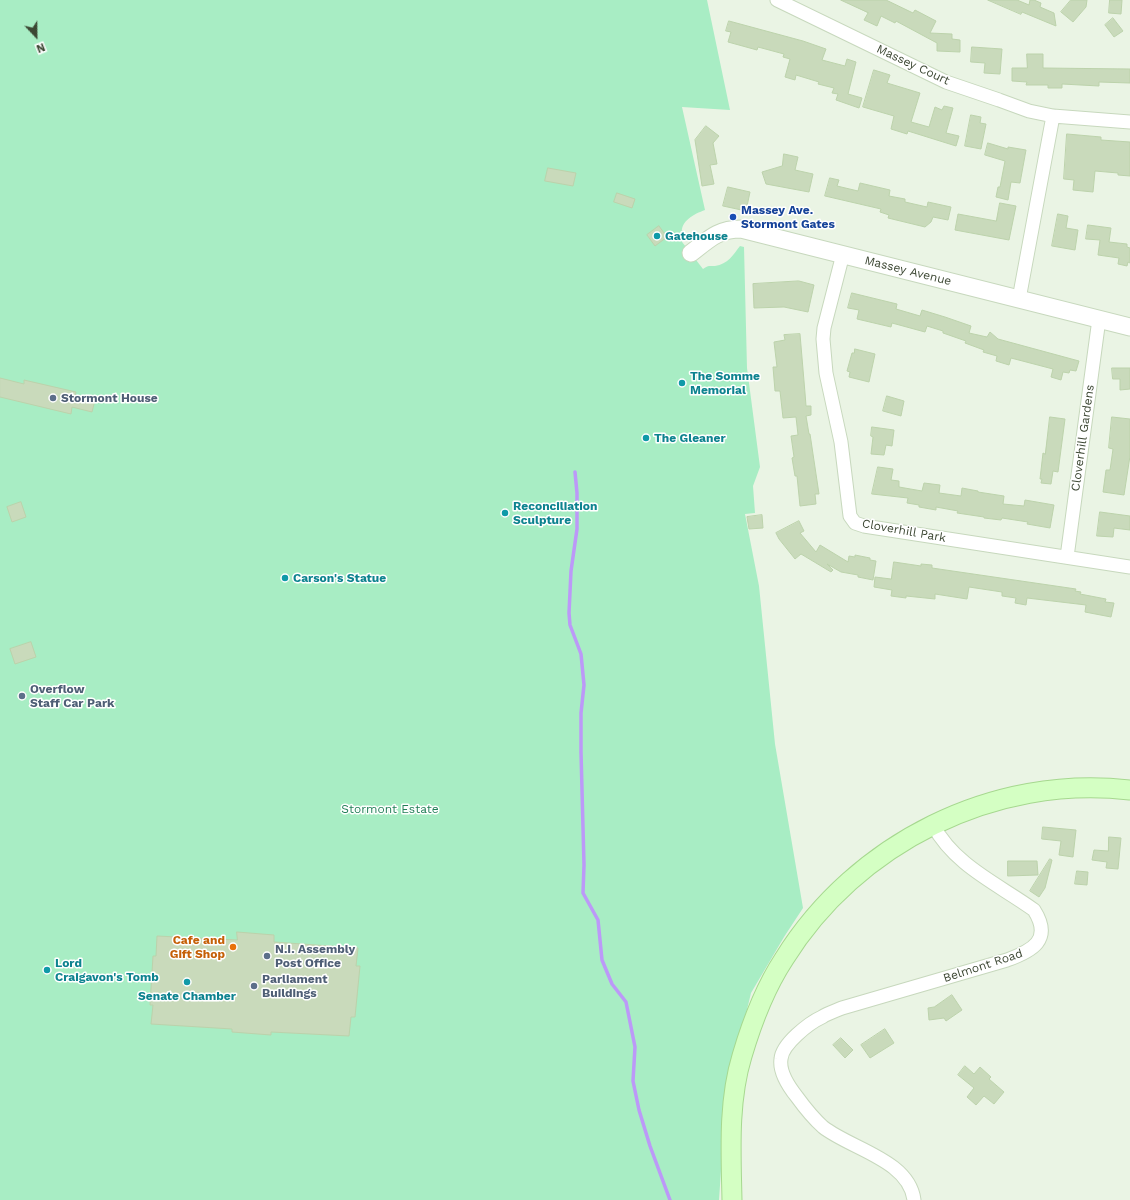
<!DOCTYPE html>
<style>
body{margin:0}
#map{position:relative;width:1130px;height:1200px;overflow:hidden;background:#eaf4e4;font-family:"Work Sans",sans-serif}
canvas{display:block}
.north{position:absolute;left:16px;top:16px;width:40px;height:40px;-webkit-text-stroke:3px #fff;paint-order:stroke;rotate:158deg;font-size:11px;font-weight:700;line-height:16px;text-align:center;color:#3c4733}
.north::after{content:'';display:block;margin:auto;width:14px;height:18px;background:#3c4733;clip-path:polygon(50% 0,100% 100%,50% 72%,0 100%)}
</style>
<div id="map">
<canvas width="1130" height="1200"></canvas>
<div class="north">N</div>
</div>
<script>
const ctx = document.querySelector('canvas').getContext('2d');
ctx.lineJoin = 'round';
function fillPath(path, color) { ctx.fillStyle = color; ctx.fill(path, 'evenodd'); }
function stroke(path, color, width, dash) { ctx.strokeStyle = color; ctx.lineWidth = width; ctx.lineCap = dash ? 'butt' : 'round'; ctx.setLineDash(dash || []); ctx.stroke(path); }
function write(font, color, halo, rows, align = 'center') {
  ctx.font = font + ' "Work Sans",sans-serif'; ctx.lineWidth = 3; ctx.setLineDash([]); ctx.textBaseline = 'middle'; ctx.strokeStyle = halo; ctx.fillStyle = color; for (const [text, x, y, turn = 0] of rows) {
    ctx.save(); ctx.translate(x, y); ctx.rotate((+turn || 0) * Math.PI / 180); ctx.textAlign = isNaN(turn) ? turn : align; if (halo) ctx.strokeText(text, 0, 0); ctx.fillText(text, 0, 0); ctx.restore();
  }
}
fillPath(new Path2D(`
 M0,0h707l23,110 -48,-3 23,103c-11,4 -25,11 -23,24l-3,4 24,31c5,-4 7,-3 12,-3 13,-2 18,-11 25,-20l4,1 3,121 13,99 -7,19 2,27 -10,1 14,72 16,158 28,164 -19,29 -33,56 -25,104 -7,103h-719z`), '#a8edc4');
stroke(new Path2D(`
 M575,472l2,21v36l-6,42 -2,42 1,12 11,29 3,31 -3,28v39l3,113 -1,28 15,27 4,40 10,24 14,18 9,45 -2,34 6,29 11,36 20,54`), '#bc99f8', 3.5);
const building = new Path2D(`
 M841,0h45l27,13 2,-3 21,11 -6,12 22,1v5l8,1v12l-23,-1v-8l-41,-22 -1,2 -14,-7 -4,10 -13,-6 4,-7z
 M988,0h29l12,5 1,-5h4l7,3 -1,4 14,6 2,13 -34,-14 -1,2z
 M1071,0h16l-1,7 -13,15 -12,-10z
 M1110,0h12l-1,14 -12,-1z
 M1113,18l10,13 -9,6 -9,-12z
 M729,21l74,20 23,8 -4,11 23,6 2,-7 9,3 -8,32 14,4 -3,10 -23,-8 2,-6 -6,-1 2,-5 -16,-4 1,-2 -23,-7 -1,5 -10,-3 5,-18 -7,-2 1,-3 -26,-7 -1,3 -29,-8 3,-10 -5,-1z
 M972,47l30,2 -2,25 -16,-1 1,-10 -14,-1z
 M1027,54h16v14l87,1v14l-31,-1v4l-37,-2v4h-14v-3h-22l1,-3 -15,-1v-13h15z
 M874,70l16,5 -3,8 33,10 -9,29 18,5 6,-20 7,3 2,-4 9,2 -7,25 13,3 -3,10 -48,-15 -1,3 -16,-5 3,-13 -31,-9z
 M971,115l10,2 -1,6 6,1 -5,25 -16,-3z
 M706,126l13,10 -6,7 4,21 -7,1 4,19 -12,2 -7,-46z
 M1067,134l34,3v3l29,2v34l-12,-1v-2l-23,-2 -2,21 -20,-2 1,-10 -10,-1z
 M988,143l20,6v-2l18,3 -6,33 -9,-1 -3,18 -12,-3 2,-10h2l5,-26 -20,-6z
 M784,154l14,3 -3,13 18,4 -4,18 -43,-8 -4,-12 20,-6z
 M548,168l28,5 -3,13 -28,-5z
 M830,178l9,2 -2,6 21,5 2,-8 30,7 -1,6 16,3v3l22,5 1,-5 23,5 -3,13 -15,-3 -2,5 -6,5 -37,-9 1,-3 -9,-3 1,-3 -56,-13z
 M728,187l22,5 -4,19 -23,-5z
 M617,193l18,6 -3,9 -18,-6z
 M1000,203l16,3 -7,34 -54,-10 3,-16 38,7z
 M1058,214l10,2 -2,12 12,2 -3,20 -23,-4z
 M1088,225l23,3 -2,14 18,2v3l3,1v15l-2,-1 -1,4 -9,-2 1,-6 -21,-3 2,-15 -14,-1z
 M659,226l8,11 -12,9 -8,-11z
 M799,281l15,4 -6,27 -24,-5 -30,1 -1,-24z
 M852,293l45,11 -1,5 24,7 2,-6 23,7 26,9 -2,7 18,4 3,-5 8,7 81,22 -3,10 -6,-1 -1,3 -6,-1 -2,8 -10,-3 2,-8 -42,-11 -2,7 -13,-4 1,-5 -14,-4 1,-2 -19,-7 1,-2 -23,-8v-2l-16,-5 -2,6 -33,-9 -1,4 -34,-8 2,-9 -11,-2z
 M800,334l5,59 1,13h5v9l-5,1 3,18h1l9,60h-4l1,10 -16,2 -3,-30h-2l-3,-18 2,-1 -3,-21 7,-1 -2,-18 -13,1 -3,-27h-5l-2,-24h4l-3,-25 11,-2 -1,-5z
 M855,349l20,5 -6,28 -20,-5 1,-5 -3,-1 5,-18h2z
 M1112,368h18v21l-10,1v-11h-7z
 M0,378l24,6v-4l52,12 -1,4 20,4 -3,12 -20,-5 -1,7 -71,-17z
 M887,396l17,5 -3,15 -18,-5z
 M1050,417l15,2 -7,53 -5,-1 -2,13 -10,-1 1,-4h-2l3,-26 2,1z
 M1112,417l18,2v37l-6,39 -21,-3 3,-22h4l3,-21 -4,-1z
 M872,427l22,3 -2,16 -6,-1 -2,10 -13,-1 2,-17 -2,-1z
 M878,467l15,2 -2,11 8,1v6l23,4 2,-8 16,2 -1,8 22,3 1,-8 16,3v1l26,4 -1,8 21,2 1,-6 29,5 -4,23 -23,-4 1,-2 -26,-4 -1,2 -17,-2v-1l-27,-4 1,-2 -22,-4v3l-17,-3v-2l-12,-2 1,-5 -36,-4z
 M21,502l5,15 -14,5 -5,-15z
 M1100,512l30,4v14l-16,-2 -1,9 -16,-1z
 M762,515l1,13 -14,1 -2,-12z
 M799,521l5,10 -4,2 16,19 4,-7 28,17 1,-6 6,1v-2l15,3v2l6,1 -3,19 -15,-3v-2l-17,-3 -14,-8 6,6 -2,2 -30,-18 -6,5 -16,-20 -3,-6z
 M894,562l27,4v-2l11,1v3l144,21 -1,2 6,1 -1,2 26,5 -1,3 9,1 -3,14 -26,-5 1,-7 -59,-7 -1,7 -11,-2 1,-5 -14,-2v-4l-33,-5 -2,12 -32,-5v5l-29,-3v2l-15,-2 1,-6 -18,-3 1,-10 16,2z
 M31,642l5,15 -21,7 -5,-15z
 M1043,827l33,3 -3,27 -14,-2 2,-14 -19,-2z
 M1109,837l12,1 -3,31 -12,-1 1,-6 -15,-2 2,-10 14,1z
 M1050,859l2,1 -7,28 -6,9 -9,-6z
 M1008,861h29l1,14 -30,1z
 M1077,871l11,1 -1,13 -12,-1z
 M237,932l37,3v7l84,6 -2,18h4l-5,51h-4l-2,19 -78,-4v3l-39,-3v-3l-81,-5 2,-19h-3l3,-49h3l1,-20 80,4z
 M952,995l10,15 -16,11 -2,-3 -15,2 -1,-12 6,-1z
 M885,1029l9,14 -24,15 -9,-13z
 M841,1038l12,12 -8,8 -12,-13z
 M965,1066l9,8 6,-7 11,10 -2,2 15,13 -10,12 -10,-8 -8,9 -9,-8 7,-9 -16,-13z`);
fillPath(building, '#c9dabb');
stroke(building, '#bcd2ab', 1);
const minor = new Path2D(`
 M777,0l169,82 53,18 30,11 24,5 77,6
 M843,254l-19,74 -1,11 3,34 15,69 9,74 5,7 9,3 266,41
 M1019,299l34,-183
 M1067,557l32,-238
 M914,1200c-5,-40 -63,-51 -91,-73 -10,-9 -18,-19 -26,-30 -8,-10 -18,-25 -16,-38 1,-15 28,-36 41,-42 6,-4 13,-6 20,-9l165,-48c25,-9 46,-20 27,-50 -36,-26 -79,-44 -101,-85`);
const tertiary = new Path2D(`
 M691,253c17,-13 27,-24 50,-24l389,98`);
const secondary = new Path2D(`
 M732,1200c-1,-48 -4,-98 10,-144 10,-34 23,-68 42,-97 72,-116 210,-185 346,-169`);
stroke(minor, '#c7d8bd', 15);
stroke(tertiary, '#c7d8bd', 19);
stroke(secondary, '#a6d88f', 21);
stroke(minor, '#fff', 13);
stroke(tertiary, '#fff', 17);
stroke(secondary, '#d4ffc3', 19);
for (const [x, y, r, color] of [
 [733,217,4,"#1a4fb4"],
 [657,236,4,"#0f9aa8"],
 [682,383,4,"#0f9aa8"],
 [53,398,4,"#5c6f8a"],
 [646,438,4,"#0f9aa8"],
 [505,513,4,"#0f9aa8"],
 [285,578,4,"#0f9aa8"],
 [22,696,4,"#5c6f8a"],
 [233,947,4,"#e8710a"],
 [267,956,4,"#5c6f8a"],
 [47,970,4,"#0f9aa8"],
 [187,982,4,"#0f9aa8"],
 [254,986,4,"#5c6f8a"]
]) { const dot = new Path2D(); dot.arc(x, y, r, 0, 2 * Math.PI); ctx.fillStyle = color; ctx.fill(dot); stroke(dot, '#fff', 1.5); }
write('12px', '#3c4733', '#fff', [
 ["Massey Court",913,65,25],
 ["Massey Avenue",908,271,14],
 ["Cloverhill Gardens",1083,438,-82],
 ["Cloverhill Park",904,531,10],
 ["Belmont Road",983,966,-18]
]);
write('bold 12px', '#164399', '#fff', [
 ["Massey Ave.",741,210],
 ["Stormont Gates",741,224]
], 'left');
write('bold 12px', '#0d838f', '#fff', [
 ["Gatehouse",665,236],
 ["The Somme",690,376],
 ["Memorial",690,390],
 ["The Gleaner",654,438],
 ["Reconciliation",513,506],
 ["Sculpture",513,520],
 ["Carson's Statue",293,578],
 ["Lord",55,963],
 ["Craigavon's Tomb",55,977],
 ["Senate Chamber",187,996,"center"]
], 'left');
write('bold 12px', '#4e5e75', '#fff', [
 ["Stormont House",61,398],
 ["Overflow",30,689],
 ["Staff Car Park",30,703],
 ["N.I. Assembly",275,949],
 ["Post Office",275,963],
 ["Parliament",262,979],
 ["Buildings",262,993]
], 'left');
write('12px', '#217f57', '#fff', [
 ["Stormont Estate",390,809]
]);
write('bold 12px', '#c56008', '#fff', [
 ["Cafe and",225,940],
 ["Gift Shop",225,954]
], 'right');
</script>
